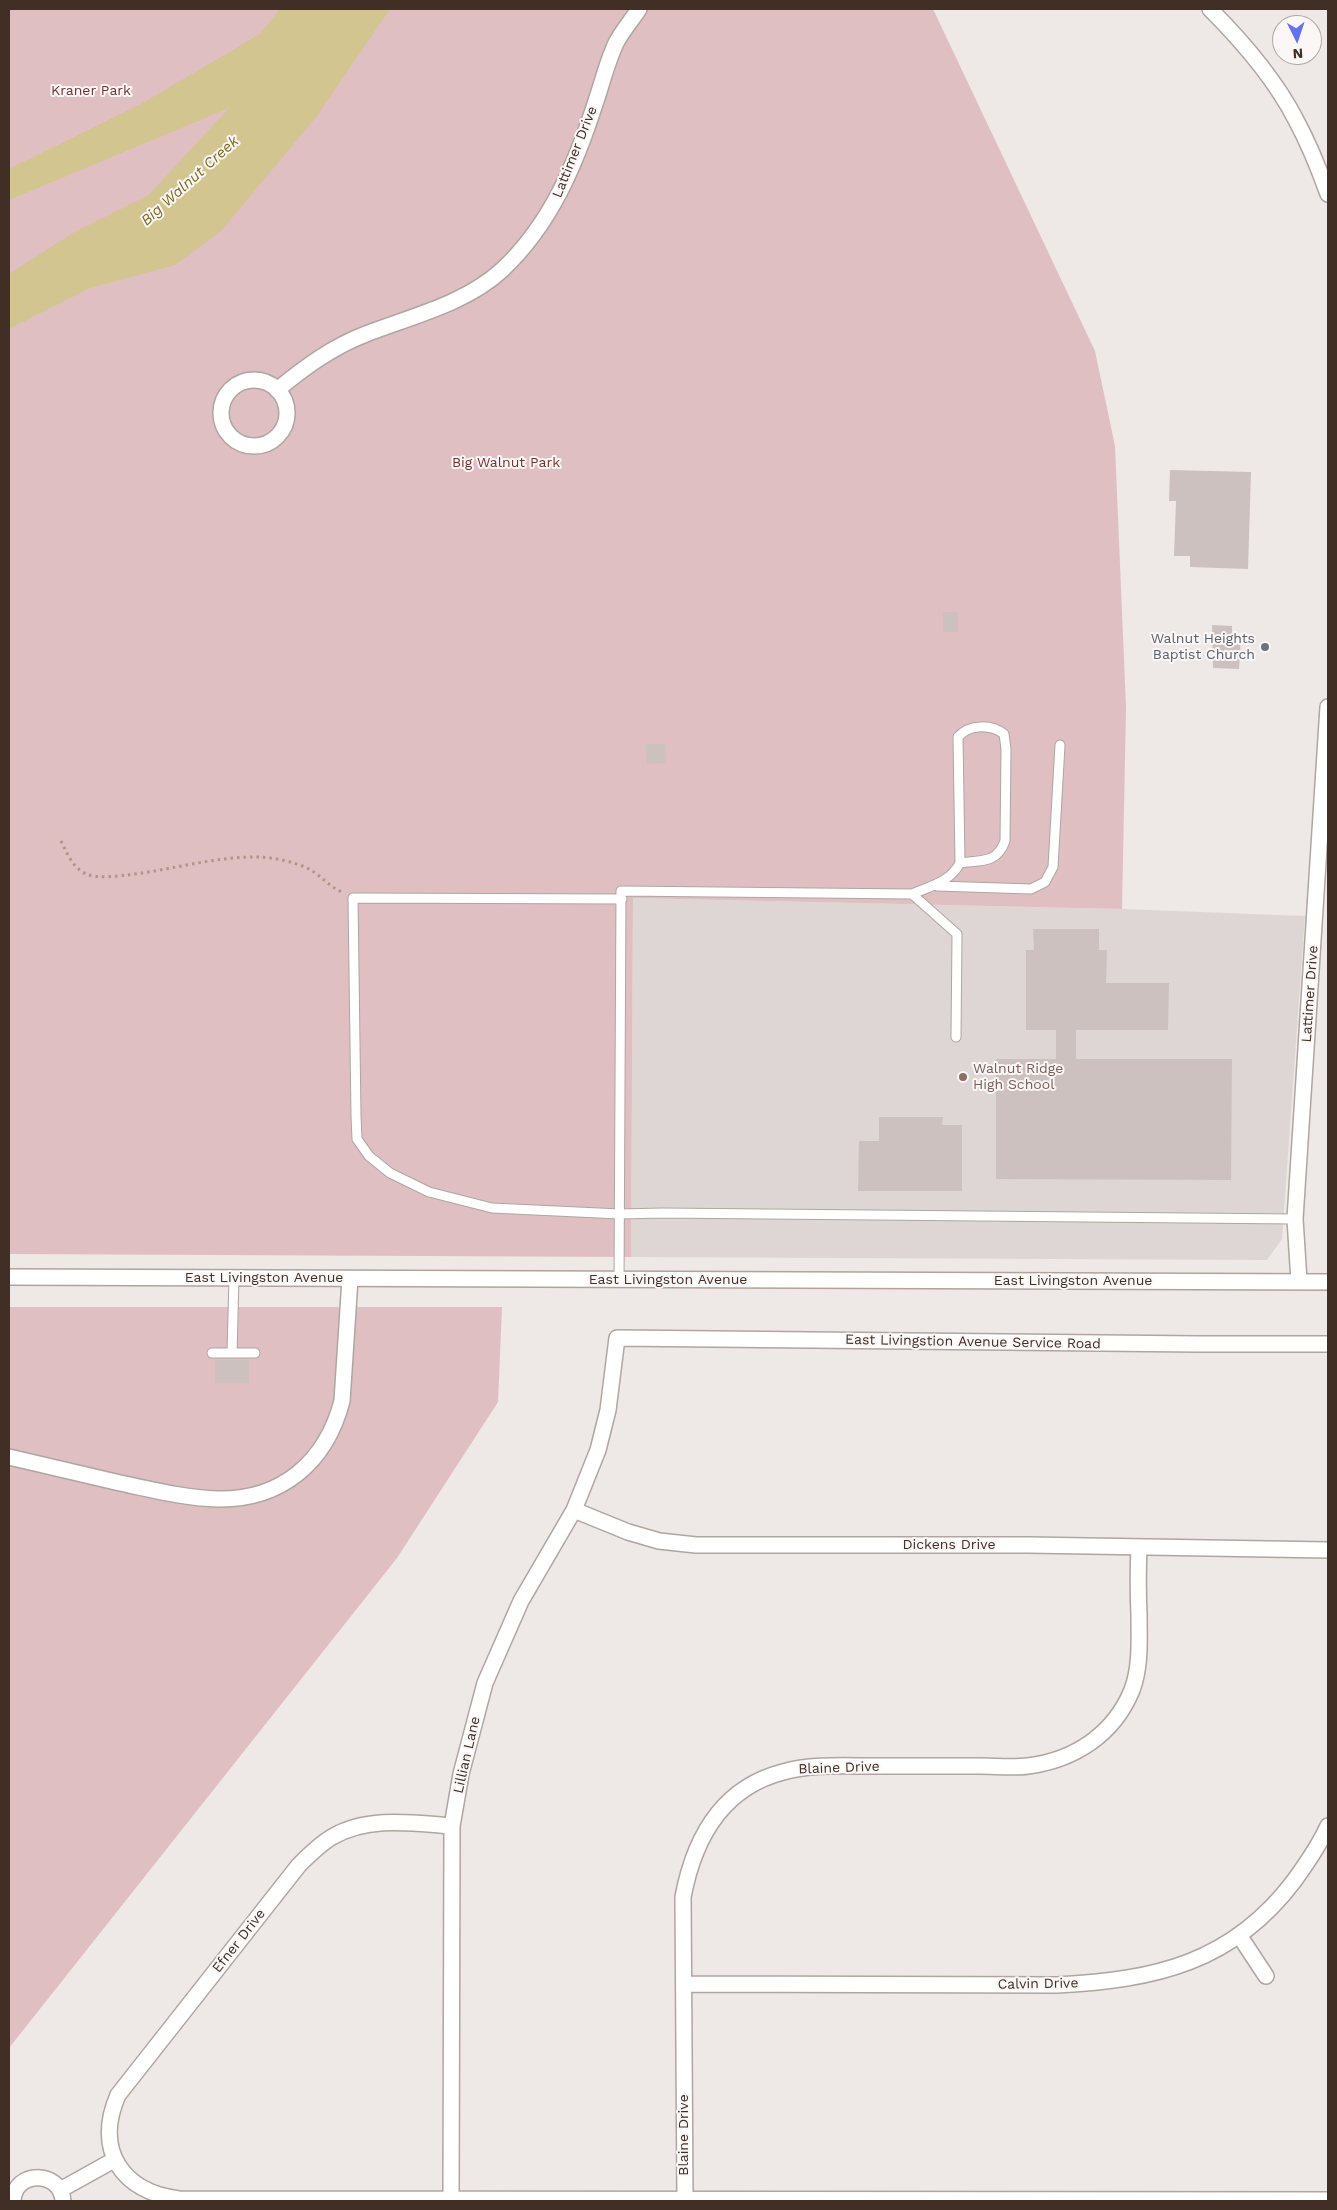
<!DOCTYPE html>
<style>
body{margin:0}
#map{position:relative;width:1337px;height:2210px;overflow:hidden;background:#eee8e6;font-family:"Work Sans",sans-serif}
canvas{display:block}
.frame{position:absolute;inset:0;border:10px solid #412f25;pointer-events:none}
.north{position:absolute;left:1272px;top:15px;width:50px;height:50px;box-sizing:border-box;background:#fbf7f7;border:1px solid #b1a7a3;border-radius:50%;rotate:176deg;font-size:14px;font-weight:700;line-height:20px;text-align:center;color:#412f25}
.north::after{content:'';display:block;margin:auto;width:18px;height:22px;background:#6372f0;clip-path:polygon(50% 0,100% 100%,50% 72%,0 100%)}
</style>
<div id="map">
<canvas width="1337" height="2210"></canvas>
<div class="frame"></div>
<div class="north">N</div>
</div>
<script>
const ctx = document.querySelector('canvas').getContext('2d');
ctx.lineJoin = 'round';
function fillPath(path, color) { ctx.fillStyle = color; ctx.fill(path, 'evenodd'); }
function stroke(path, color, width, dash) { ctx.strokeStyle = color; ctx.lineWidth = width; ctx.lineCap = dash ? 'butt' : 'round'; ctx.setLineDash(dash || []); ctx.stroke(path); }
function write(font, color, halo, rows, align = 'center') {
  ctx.font = font + ' "Work Sans",sans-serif'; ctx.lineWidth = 4; ctx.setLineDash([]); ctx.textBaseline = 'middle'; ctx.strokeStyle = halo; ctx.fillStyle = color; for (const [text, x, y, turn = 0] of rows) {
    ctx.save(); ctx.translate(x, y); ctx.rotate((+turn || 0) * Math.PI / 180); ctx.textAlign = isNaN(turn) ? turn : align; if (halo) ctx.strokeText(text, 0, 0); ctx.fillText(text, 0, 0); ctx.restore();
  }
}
fillPath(new Path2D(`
 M633,898l489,11 183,7 -23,323 -15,21 -636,-3z`), '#ded6d4');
fillPath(new Path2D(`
 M9,9h924l162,342 20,95 11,261 -4,202 -489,-11 -2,359 -622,-3z
 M9,1307h493l-4,95 -101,156 -388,490z`), '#dfbfc2');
fillPath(new Path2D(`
 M280,9h110l-74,108 -96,115 -45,33 -85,23 -81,41v-55l64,-41 76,-38 80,-87 -220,92v-31l132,-65 119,-70z`), '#d2c58f');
fillPath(new Path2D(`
 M1170,470l81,2 -3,97 -58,-2v-11h-16l2,-55h-7z
 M943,612h15v20h-15z
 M1212,625l20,1v9l9,1 -2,33 -26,-1z
 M646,744h19l1,19 -19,1z
 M1033,929h66v21h8l-1,33h63l-1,47h-92v29h156l-1,121 -235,-1v-120h60v-29h-30v-80h8z
 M879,1117h64l-1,8h20v66h-104l1,-50h20z
 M215,1360h34v23h-34z`), '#ccc1bf');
const lane = new Path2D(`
 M937,886l94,3 14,-7 8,-15 7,-122
 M912,894c19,-8 38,-12 48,-31l-2,-126c11,-13 33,-13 46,-3l2,15 -1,92c-8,23 -25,19 -45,22
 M622,899l-269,-1 3,218 1,23 12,17 21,17 39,19 63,16 128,6 42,-1 633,6
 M619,1280l2,-389 291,3 45,40 -1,103
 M212,1353h43
 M232,1353l2,-75`);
const street = new Path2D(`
 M1210,9c33,33 65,70 86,111 13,24 23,49 32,74
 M221 413a33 33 0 1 1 66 0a33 33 0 1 1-66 0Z
 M277,390c28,-23 55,-43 89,-56 46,-18 99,-30 136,-64 48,-45 73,-104 93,-166 7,-20 12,-42 21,-61 6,-12 16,-23 23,-34
 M1299,1281l-4,-62 33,-512
 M9,1457c37,9 74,17 111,26 33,7 65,15 98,16 64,1 108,-37 124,-98l8,-122
 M574,1510l54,22 31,9 37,4h332l300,5
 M452,1826c-40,-3 -84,-10 -120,11 -12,7 -23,18 -33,28l-181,230c-24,55 4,97 61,104l1149,1
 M1239,1935l27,41
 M684,1984l373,1c98,-5 175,-22 237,-104 13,-18 25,-35 34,-55
 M60,2190l54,-30
 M685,2200l-2,-303c11,-58 38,-109 100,-125 29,-8 60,-6 90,-6 35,0 71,0 106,0 16,0 33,2 49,0 47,-6 86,-32 104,-76 9,-24 7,-51 7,-75 -1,-23 -1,-46 0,-68
 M13,2201c1,-31 48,-31 50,0
 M451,2201l1,-375 9,-52 24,-91 36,-82 53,-91 24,-60 10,-40 9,-72 581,6h130`);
const secondary = new Path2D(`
 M9,1277l1319,5`);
stroke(lane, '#b0a5a1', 11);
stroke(street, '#b0a5a1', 18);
stroke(secondary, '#b2a29b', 18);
stroke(new Path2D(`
 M61,841c6,12 11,26 25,33 12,5 29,2 41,1 44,-5 89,-19 133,-18 16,1 36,5 51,13 11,7 19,17 31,22`), '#b19587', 3, [2.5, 4]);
stroke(lane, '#fff', 9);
stroke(street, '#fff', 15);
stroke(secondary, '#fff', 15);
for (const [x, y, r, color] of [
 [1265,647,5,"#6b7280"],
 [963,1077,5,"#8d6e63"]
]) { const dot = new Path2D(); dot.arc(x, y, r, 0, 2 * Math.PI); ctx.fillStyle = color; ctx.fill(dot); stroke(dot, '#fbf7f7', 2); }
write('14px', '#77312f', '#fbf7f7', [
 ["Kraner Park",91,91],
 ["Big Walnut Park",506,463]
]);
write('14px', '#412f25', '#fbf7f7', [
 ["Lattimer Drive",575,152,-68],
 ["Lattimer Drive",1310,994,-86],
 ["East Livingston Avenue",264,1278],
 ["East Livingston Avenue",668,1280],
 ["East Livingston Avenue",1073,1281],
 ["East Livingstion Avenue Service Road",973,1342,1],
 ["Dickens Drive",949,1545],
 ["Lillian Lane",467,1755,-77],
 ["Blaine Drive",839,1768,-2],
 ["Efner Drive",239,1941,-52],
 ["Calvin Drive",1038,1984,-1],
 ["Blaine Drive",684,2135,-90]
]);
write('14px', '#5b616d', '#fbf7f7', [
 ["Walnut Heights",1255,639],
 ["Baptist Church",1255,655]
], 'right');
write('14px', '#785e54', '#fbf7f7', [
 ["Walnut Ridge",973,1069],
 ["High School",973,1085]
], 'left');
write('italic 15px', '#7d6b1f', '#fbf7f7', [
 ["Big Walnut Creek",190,181,-42]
]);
</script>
